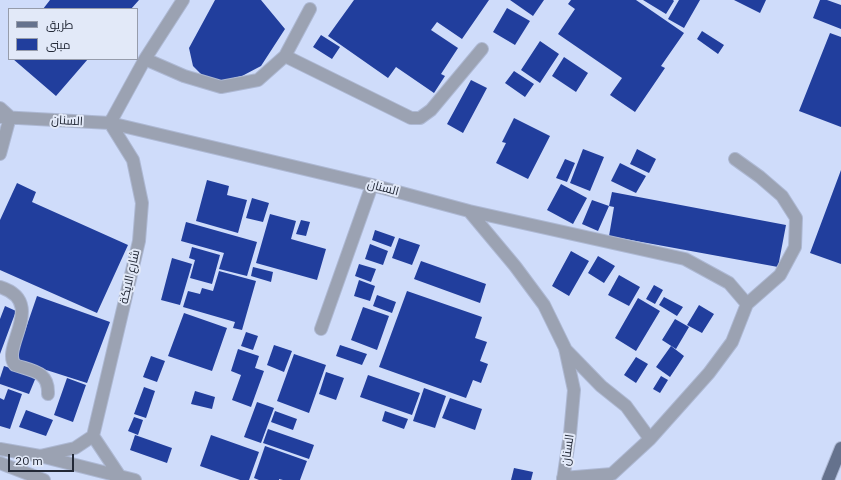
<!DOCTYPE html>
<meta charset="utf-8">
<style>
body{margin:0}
#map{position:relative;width:841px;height:480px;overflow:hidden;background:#cfdcfa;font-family:"IBM Plex Sans",Cairo,sans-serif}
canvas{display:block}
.legend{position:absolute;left:8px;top:8px;width:130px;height:52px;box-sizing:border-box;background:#e2e9f8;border:1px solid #969cab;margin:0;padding:5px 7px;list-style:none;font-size:12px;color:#232937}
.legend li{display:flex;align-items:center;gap:8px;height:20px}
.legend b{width:20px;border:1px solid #969cab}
.scale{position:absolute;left:8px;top:454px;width:66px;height:18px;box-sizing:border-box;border:2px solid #232937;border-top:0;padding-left:5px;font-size:12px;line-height:14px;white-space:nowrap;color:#232937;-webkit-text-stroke:3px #e2e9f8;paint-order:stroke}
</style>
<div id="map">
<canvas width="841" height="480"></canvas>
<ul class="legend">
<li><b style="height:5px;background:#65728d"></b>طريق</li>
<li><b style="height:11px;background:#213e9d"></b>مبنى</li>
</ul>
<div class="scale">20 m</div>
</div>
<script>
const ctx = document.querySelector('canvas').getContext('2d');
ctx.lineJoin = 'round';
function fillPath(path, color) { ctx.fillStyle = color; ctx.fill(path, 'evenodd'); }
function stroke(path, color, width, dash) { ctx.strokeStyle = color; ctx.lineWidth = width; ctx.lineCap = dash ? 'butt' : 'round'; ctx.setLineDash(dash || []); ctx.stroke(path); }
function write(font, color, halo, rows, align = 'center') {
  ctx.font = font + ' "IBM Plex Sans",Cairo,sans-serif'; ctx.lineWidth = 4; ctx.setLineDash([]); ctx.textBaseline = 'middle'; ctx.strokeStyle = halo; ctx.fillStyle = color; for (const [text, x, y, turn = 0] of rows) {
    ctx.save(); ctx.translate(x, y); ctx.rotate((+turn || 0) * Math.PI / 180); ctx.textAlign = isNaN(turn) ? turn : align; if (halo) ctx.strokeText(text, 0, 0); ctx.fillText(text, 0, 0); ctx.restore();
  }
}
fillPath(new Path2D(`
 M50,0h89l-8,9h-88z
 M215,0h46l24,29 -24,37 -19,10 -21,5 -16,-3 -12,-12 -4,-18z
 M354,0h135l-27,39 -25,-17 -6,8 27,18 -17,26 4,2 -11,17 -38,-26 -8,11 -60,-42z
 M510,0h34l-11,16z
 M571,0h65l48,33 -23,33 4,2 -30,44 -25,-17 12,-17 -64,-44 17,-25 -7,-5z
 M643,0h30l1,1 -8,13z
 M679,0h21l-16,28 -16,-9z
 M734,0h32l-6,13z
 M820,0h7l14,5v24l-28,-11z
 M507,8l23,13 -15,24 -22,-13z
 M702,31l22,14 -6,9 -21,-15z
 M830,33l11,4v90l-42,-16z
 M321,35l19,12 -8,12 -19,-12z
 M540,41l19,13 -19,29 -19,-13z
 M564,57l24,16 -12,19 -24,-16z
 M13,59h75l-32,37z
 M514,71l20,13 -9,13 -20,-14z
 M471,80l16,8 -24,45 -16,-9z
 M514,118l36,18 -22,43 -32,-16 10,-20 -4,-1z
 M583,149l21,8 -14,34 -20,-8z
 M637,149l19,10 -7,14 -19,-9z
 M565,159l10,4 -8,19 -11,-4z
 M620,163l26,13 -10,17 -25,-12z
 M841,170v94l-31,-11z
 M207,180l22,6 -2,9 20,5 -9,33 -42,-12z
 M17,183l19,9 -4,10 96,43 -31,68 -97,-43v-50z
 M561,184l26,14 -14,26 -26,-14z
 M612,192l174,33 -8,42 -169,-31 5,-29 -5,-1z
 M252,198l17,5 -6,19 -17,-4z
 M592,200l17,6 -11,25 -16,-7z
 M270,214l26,7 -5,18 35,10 -9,31 -61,-17z
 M301,220l9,2 -4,14 -10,-2z
 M186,222l71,20 -10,34 -28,-7 5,-16 -43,-12z
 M375,230l20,7 -4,10 -19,-7z
 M399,238l21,7 -8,20 -20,-7z
 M370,244l18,7 -5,14 -18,-6z
 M192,247l28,8 -8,29 -22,-6 5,-18 -6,-2z
 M571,251l18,10 -20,35 -17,-10z
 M598,256l17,10 -11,17 -16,-10z
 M172,258l20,6 -12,41 -19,-5z
 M421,261l65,23 -6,19 -66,-24z
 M359,264l17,5 -5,13 -16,-6z
 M253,267l20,5 -2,10 -20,-6z
 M219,271l37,10 -14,49 -9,-2 2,-6 -52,-15 5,-16 12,3 2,-6 11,3z
 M619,275l21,12 -11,19 -21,-11z
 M359,280l16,6 -5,15 -16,-5z
 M654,285l9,5 -8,14 -9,-5z
 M407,291l75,26 -7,21 12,4 -7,19 8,3 -7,19 -8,-3 -7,18 -87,-31z
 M377,295l19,7 -4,11 -19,-7z
 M37,296l73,26 -23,61 -72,-23z
 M664,297l19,10 -6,9 -18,-11z
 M638,298l22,13 -24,40 -21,-13z
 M699,305l15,9 -12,19 -15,-8z
 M5,306l11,5 -16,43v-35z
 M363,307l26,9 -12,34 -26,-10z
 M184,313l43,15 -15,43 -44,-15z
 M675,319l14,8 -13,22 -14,-9z
 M246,332l12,4 -5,14 -12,-4z
 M274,345l18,6 -8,21 -17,-7z
 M340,345l27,9 -5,11 -26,-9z
 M671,346l13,10 -14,21 -14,-10z
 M238,349l21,7 -4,12 9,3 -13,36 -19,-7 9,-25 -10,-4z
 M294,354l32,11 -17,48 -32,-12z
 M151,356l14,5 -8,21 -14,-5z
 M636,357l12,7 -12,19 -12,-8z
 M4,366l32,11 -7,17 -29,-10v-6z
 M326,372l18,6 -8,22 -17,-6z
 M368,375l52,18 -8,22 -52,-18z
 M661,376l7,4 -8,13 -7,-4z
 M67,378l19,7 -13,37 -19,-7z
 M144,387l11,4 -9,27 -12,-4z
 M424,388l22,8 -11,32 -22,-7z
 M8,389l14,5 -12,35 -10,-3v-28l4,2z
 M195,391l20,6 -3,12 -21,-5z
 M450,398l32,11 -7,21 -33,-12z
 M257,402l17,6 -13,35 -17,-6z
 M26,410l27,10 -7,16 -27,-9z
 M275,411l22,8 -4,11 -22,-8z
 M385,411l23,8 -4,10 -22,-8z
 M134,417l9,3 -5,15 -10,-4z
 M268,429l46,16 -5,14 -46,-16z
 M135,435l37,13 -5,15 -37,-13z
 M211,435l48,17 -10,28h-9l-40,-14z
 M265,446l42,15 -7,19h-17l-4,-1v1h-20l-5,-2z
 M514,468l19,4 -2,8h-20z`), '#213e9d');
const minor = new Path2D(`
 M285,56l126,62h9l11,-8 51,-61
 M145,59l39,17 37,11 37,-7 27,-24 25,-47
 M0,108l10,9 -10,37
 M0,117l110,6 262,62 97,26 46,55 29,39 21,43 9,42 -4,44 -7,46
 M110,123l35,-64 38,-59
 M735,159l25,18 22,19 14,22 -1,29 -15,28 -33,29
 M469,211l216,48 44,24 18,21 -15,38 -23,31 -59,66 -38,35 -49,4
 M0,287c48,15 0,61 15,78 17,6 34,6 33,29
 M321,329l51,-144
 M565,349l36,37 25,20 24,33
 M93,436l26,39
 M0,449l40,7 95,24
 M40,456l35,-8 18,-12 46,-195 3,-38 -9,-43 -23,-37
 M0,463l44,17`);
const major = new Path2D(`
 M828,480l13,-32`);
stroke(minor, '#adb8d3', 14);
stroke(major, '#adb8d3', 14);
stroke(minor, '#9ba2b2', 12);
stroke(major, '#65728d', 12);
write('12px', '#232937', '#e2e9f8', [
 ["السنان",67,121,3],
 ["السنان",383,188,15],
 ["شارع الايكة",130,277,-77],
 ["السنان",568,450,-82]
]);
</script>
